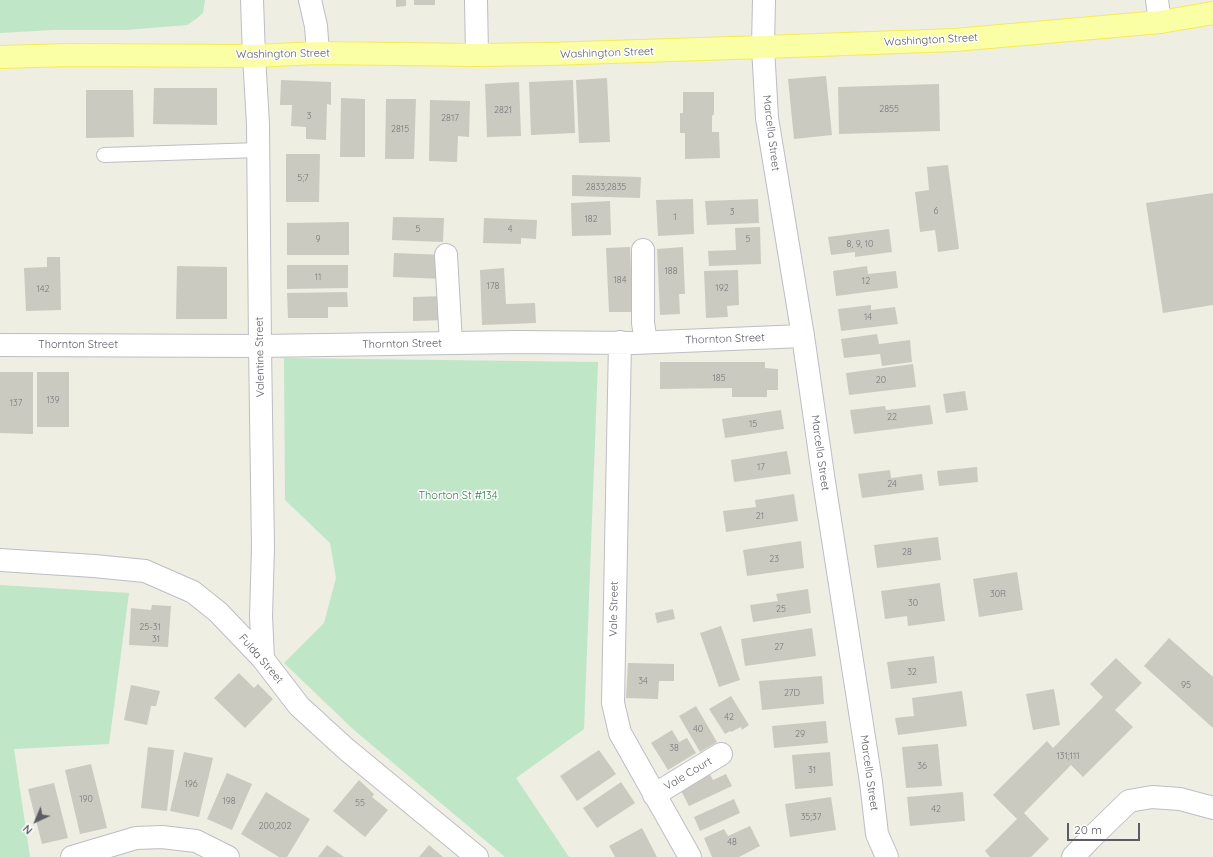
<!DOCTYPE html>
<style>
body{margin:0}
#map{position:relative;width:1213px;height:857px;overflow:hidden;background:#eeeee2;font-family:Quicksand,sans-serif}
canvas{display:block}
.north{position:absolute;left:16px;top:801px;width:40px;height:40px;-webkit-text-stroke:3px #fff;paint-order:stroke;rotate:224deg;font-size:11px;font-weight:700;line-height:16px;text-align:center;color:#5b5d64}
.north::after{content:'';display:block;margin:auto;width:14px;height:18px;background:#5b5d64;clip-path:polygon(50% 0,100% 100%,50% 72%,0 100%)}
.scale{position:absolute;left:1067px;top:823px;width:73px;height:18px;box-sizing:border-box;border:2px solid #5b5d64;border-top:0;padding-left:5px;font-size:12px;line-height:14px;white-space:nowrap;color:#5b5d64;-webkit-text-stroke:3px #fff;paint-order:stroke}
</style>
<div id="map">
<canvas width="1213" height="857"></canvas>
<div class="north">N</div>
<div class="scale">20 m</div>
</div>
<script>
const ctx = document.querySelector('canvas').getContext('2d');
ctx.lineJoin = 'round';
function fillPath(path, color) { ctx.fillStyle = color; ctx.fill(path, 'evenodd'); }
function stroke(path, color, width, dash) { ctx.strokeStyle = color; ctx.lineWidth = width; ctx.lineCap = dash ? 'butt' : 'round'; ctx.setLineDash(dash || []); ctx.stroke(path); }
function write(font, color, halo, rows, align = 'center') {
  ctx.font = font + ' Quicksand,sans-serif'; ctx.lineWidth = 3; ctx.setLineDash([]); ctx.textBaseline = 'middle'; ctx.strokeStyle = halo; ctx.fillStyle = color; for (const [text, x, y, turn = 0] of rows) {
    ctx.save(); ctx.translate(x, y); ctx.rotate((+turn || 0) * Math.PI / 180); ctx.textAlign = isNaN(turn) ? turn : align; if (halo) ctx.strokeText(text, 0, 0); ctx.fillText(text, 0, 0); ctx.restore();
  }
}
fillPath(new Path2D(`
 M0,0h205l-2,13 -7,6 -9,6 -61,5h-73l-53,3z
 M284,358l314,4 -14,367 -68,49 53,79h-64l-151,-127 -70,-67 40,-40 12,-45 -6,-35 -45,-43z
 M0,585l129,8 -20,151 -95,5 16,108h-30z`), '#bee6c7');
fillPath(new Path2D(`
 M396,0h10v6l-10,1z
 M414,0h21v5h-21z
 M826,76l6,59 -38,4 -6,-60z
 M607,78l3,64 -31,1 -3,-63z
 M281,80l50,2v23l-4,-1 -1,36 -20,-1v-12l-15,-1 1,-21h-12z
 M573,80l2,53 -44,2 -2,-53z
 M519,82l2,54 -34,1 -2,-53z
 M939,84l1,47 -101,3 -1,-47z
 M154,88h63v37l-64,-1z
 M86,90h47l1,47 -48,1z
 M683,92h31v22l-2,2v16h7l1,26 -35,1v-26h-5v-20h3z
 M341,98l24,1v58h-25z
 M386,99h30l-2,60h-29z
 M430,100l40,1 -1,36 -11,-1 -1,26 -28,-1z
 M286,154h34l-1,48h-33z
 M948,165l11,84 -21,3 -3,-22 -15,2 -5,-40 14,-2 -2,-23z
 M572,175l69,2 -1,21 -68,-2z
 M1213,193v112l-50,8 -17,-110z
 M693,199l1,35 -36,2 -2,-36z
 M758,199l1,24 -52,2 -2,-24z
 M610,201l1,34 -39,1 -1,-33z
 M393,217l51,1 -1,24 -51,-2z
 M484,218l53,2 -1,19 -15,-1v6l-38,-1z
 M349,222v33h-62v-32z
 M760,227l1,37 -52,2 -1,-15 28,-1 -1,-22z
 M889,229l3,23 -37,5v-5l-24,3 -3,-18z
 M630,247l3,65h-24l-3,-64z
 M683,247l2,47h-6l1,20 -20,1 -3,-66z
 M394,253l52,2 -2,24 -51,-2z
 M47,257h13l1,53 -35,1 -2,-43 23,-1z
 M287,265h61v23l-61,1z
 M177,266l50,1v52h-51z
 M867,266l1,8 28,-3 2,17 -62,8 -3,-25z
 M504,268l2,36 29,-1 1,20 -54,2 -2,-55z
 M738,270l1,35 -12,1 1,11 -22,1 -2,-47z
 M347,292l1,15h-20v11h-40l-1,-25z
 M444,296l1,24 -32,1v-24z
 M871,305v5l24,-3 3,17 -57,7 -3,-22z
 M877,334l2,10 31,-4 2,22 -30,4 -2,-12 -36,4 -3,-19z
 M660,362h105v6l13,1v21h-11v7h-35v-9l-72,1z
 M913,364l3,23 -67,8 -3,-22z
 M0,372h33v62l-33,-1z
 M37,372h32v55h-32z
 M965,391l3,19 -22,3 -3,-19z
 M930,405l3,19 -79,10 -4,-24 35,-4 1,4z
 M781,410l3,19 -59,9 -3,-19z
 M787,451l4,23 -57,8 -3,-22z
 M977,467l1,15 -39,4 -2,-15z
 M890,470l1,8 31,-4 2,16 -62,8 -4,-24z
 M794,494l4,27 -72,11 -3,-21 33,-4 -1,-7z
 M938,537l3,23 -64,8 -3,-23z
 M801,541l3,27 -57,8 -4,-26z
 M1017,572l6,38 -44,7 -6,-38z
 M940,583l5,38 -37,5 -1,-10 -22,3 -4,-28z
 M808,589l3,24 -58,9 -3,-17 28,-4 -2,-7z
 M152,605l19,1 -3,41 -39,-2 2,-37 20,2z
 M673,609l2,10 -18,4 -2,-10z
 M721,626l19,54 -21,7 -19,-54z
 M812,628l4,28 -71,10 -4,-27z
 M1169,638l44,39v51l-69,-62z
 M934,656l3,27 -46,6 -4,-27z
 M1116,658l26,25 -27,27 18,17 -50,50 -12,-12 -47,48 25,26 -18,18h-41l-5,-6 32,-32 -24,-24 54,-54 6,7 50,-51 -13,-13z
 M628,663l46,1v17h-15l-1,18 -32,-1z
 M239,673l15,15 4,-4 15,15 -28,29 -31,-30z
 M822,676l2,28 -62,6 -3,-29z
 M131,685l29,6 -4,15h-5l-4,19 -23,-5z
 M1054,689l6,36 -27,5 -7,-36z
 M962,691l5,35 -69,9 -3,-17 19,-2 -2,-18z
 M731,696l18,29 -7,5 -1,-3 -10,5 -1,-1 -5,3 -16,-25z
 M696,706l21,36 -17,10 -21,-36z
 M826,721l2,22 -54,5 -2,-22z
 M672,730l7,12 8,-4 9,15 -28,17 -17,-27z
 M938,744l4,42 -36,2 -4,-41z
 M148,747l26,3 -7,61 -26,-3z
 M599,750l17,24 -39,27 -17,-25z
 M184,752l29,6 -14,59 -29,-6z
 M830,752l3,34 -38,3 -3,-34z
 M91,764l16,64 -27,6 -15,-64z
 M227,773l25,11 -20,46 -25,-11z
 M709,773l4,7 13,-6 6,12 -43,20 -10,-19z
 M359,780l15,14 -2,3 16,13 -23,27 -32,-26z
 M621,782l14,21 -38,25 -14,-20z
 M54,783l14,55 -26,6 -14,-55z
 M266,792l44,27 -23,38h-8l-38,-23z
 M963,792l2,29 -55,5 -3,-29z
 M831,797l5,33 -46,7 -5,-33z
 M734,799l6,14 -40,18 -6,-14z
 M750,826l10,20 -21,11h-27l-8,-19 20,-9 4,7z
 M642,828l15,29h-42l-6,-11z
 M327,845l17,12h-26z
 M429,845l14,12h-24z`), '#cbcac1');
const lane = new Path2D(`
 M104,155l155,-5`);
const street = new Path2D(`
 M476,0l1,55
 M763,47l1,-47
 M254,56l4,68 2,222 3,202 -2,68 2,43
 M643,250v73l3,19
 M446,255l5,88
 M620,342l-7,361 7,30 70,124
 M0,345l260,1 258,-4 116,1 169,-7
 M0,560l94,6 51,5 48,21 25,20 45,47 36,47 47,43 131,108
 M654,795l67,-41
 M72,857l64,-19 26,-1 34,4 32,16
 M1073,857l17,-18 39,-38 23,-4 28,2 33,9`);
const secondary = new Path2D(`
 M252,0l2,56
 M310,0l6,26 2,27
 M1157,0l3,22
 M763,47l4,71 36,218 21,146 47,300 6,52 10,23`);
const primary = new Path2D(`
 M0,57l70,-2 184,1 64,-3 159,2 72,-1 214,-7 192,-7 205,-18 53,-9`);
stroke(lane, '#bdbec4', 16);
stroke(street, '#bdbec4', 24);
stroke(secondary, '#bdbec6', 24);
stroke(primary, '#f5eb54', 24);
stroke(lane, '#fff', 14);
stroke(street, '#fff', 22);
stroke(secondary, '#fff', 22);
stroke(primary, '#faffa6', 22);
write('9px', '#77787b', null, [
 ["2855",889,109],
 ["2821",503,110],
 ["3",309,116],
 ["2817",450,118],
 ["2815",400,129],
 ["5;7",303,178],
 ["2833;2835",606,187],
 ["6",936,211],
 ["3",732,212],
 ["1",675,217],
 ["182",591,219],
 ["5",418,229],
 ["4",510,229],
 ["9",318,239],
 ["5",748,239],
 ["8, 9, 10",860,244],
 ["188",671,271],
 ["11",318,277],
 ["184",620,280],
 ["12",866,281],
 ["178",493,286],
 ["192",722,288],
 ["142",43,289],
 ["14",868,317],
 ["185",719,378],
 ["20",881,380],
 ["139",53,400],
 ["137",16,403],
 ["22",892,417],
 ["15",753,424],
 ["17",761,467],
 ["24",892,484],
 ["21",760,516],
 ["28",907,552],
 ["23",774,559],
 ["30R",998,594],
 ["30",913,603],
 ["25",781,609],
 ["25-31",150,627],
 ["31",156,639],
 ["27",779,647],
 ["32",912,672],
 ["34",643,681],
 ["95",1186,685],
 ["27D",792,693],
 ["42",729,717],
 ["40",698,729],
 ["29",800,734],
 ["38",674,748],
 ["131;111",1068,756],
 ["36",922,766],
 ["31",812,770],
 ["196",191,784],
 ["190",86,799],
 ["198",229,801],
 ["55",360,803],
 ["42",936,809],
 ["35;37",811,817],
 ["200,202",275,826],
 ["48",732,842]
]);
write('11px', '#5b5d64', '#fff', [
 ["Washington Street",931,40,-3],
 ["Washington Street",607,53,-2],
 ["Washington Street",283,54,-1],
 ["Marcella Street",771,133,83],
 ["Thornton Street",725,339,-2],
 ["Thornton Street",402,344,-1],
 ["Thornton Street",78,345],
 ["Valentine Street",260,357,-91],
 ["Marcella Street",820,453,82],
 ["Vale Street",614,609,-89],
 ["Fulda Street",261,659,49],
 ["Marcella Street",869,773,82],
 ["Vale Court",688,774,-31]
]);
write('11px', '#328348', '#fff', [
 ["Thorton St #134",458,496]
]);
</script>
